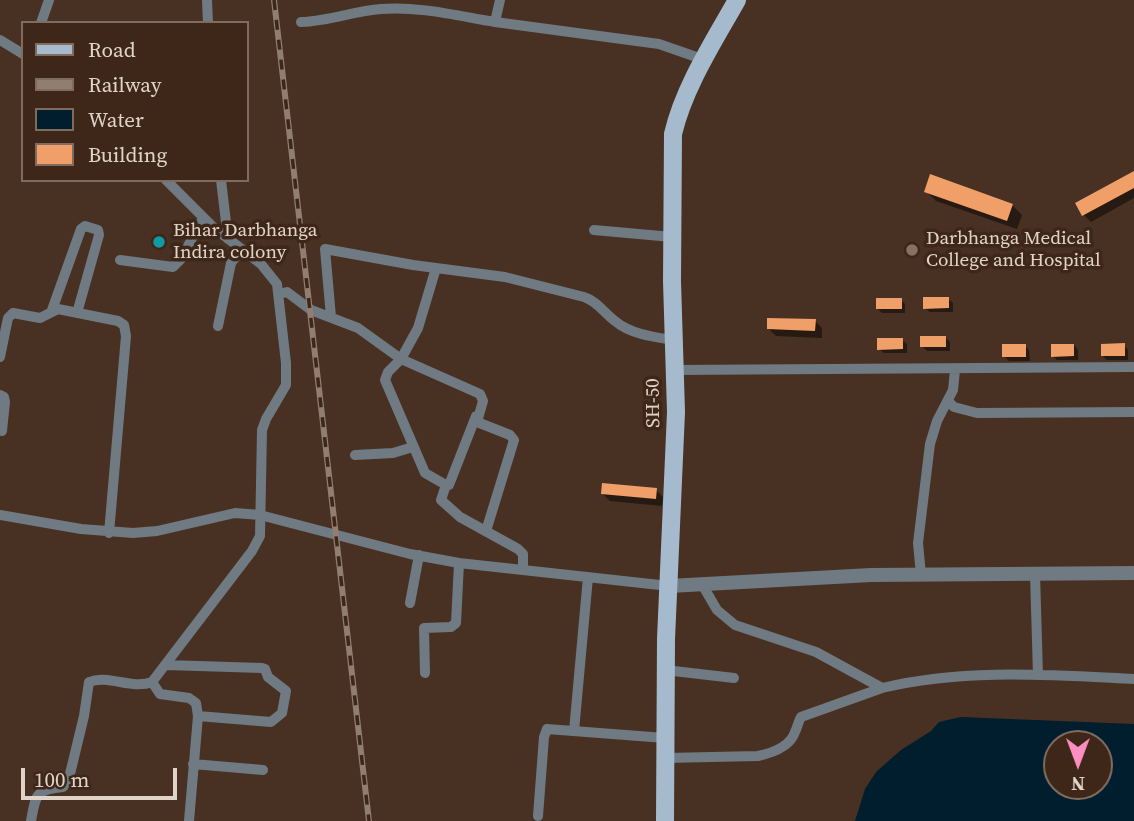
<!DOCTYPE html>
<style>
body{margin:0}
#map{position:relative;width:1134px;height:821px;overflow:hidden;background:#483122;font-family:"Source Serif 4",serif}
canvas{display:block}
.legend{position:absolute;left:21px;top:21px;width:228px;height:161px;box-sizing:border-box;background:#3e2718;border:2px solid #806c5f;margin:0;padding:9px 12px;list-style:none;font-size:21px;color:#e2d3c9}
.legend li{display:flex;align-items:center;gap:14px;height:35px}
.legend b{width:35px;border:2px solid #806c5f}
.north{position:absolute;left:1043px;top:730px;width:70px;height:70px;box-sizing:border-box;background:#3e2718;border:2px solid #806c5f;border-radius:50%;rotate:180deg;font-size:19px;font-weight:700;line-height:28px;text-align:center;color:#e2d3c9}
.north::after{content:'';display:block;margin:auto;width:24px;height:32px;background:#fd8ebf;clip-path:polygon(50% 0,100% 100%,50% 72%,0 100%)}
.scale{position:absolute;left:21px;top:768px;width:156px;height:32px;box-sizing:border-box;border:4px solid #e2d3c9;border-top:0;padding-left:9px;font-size:21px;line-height:24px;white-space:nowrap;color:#e2d3c9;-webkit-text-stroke:5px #3e2718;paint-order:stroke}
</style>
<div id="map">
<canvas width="1134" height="821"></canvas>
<ul class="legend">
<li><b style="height:9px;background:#a5bbcd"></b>Road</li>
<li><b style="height:9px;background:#917e71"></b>Railway</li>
<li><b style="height:19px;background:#001e2e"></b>Water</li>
<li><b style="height:19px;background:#ef9f67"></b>Building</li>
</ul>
<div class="north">N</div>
<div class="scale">100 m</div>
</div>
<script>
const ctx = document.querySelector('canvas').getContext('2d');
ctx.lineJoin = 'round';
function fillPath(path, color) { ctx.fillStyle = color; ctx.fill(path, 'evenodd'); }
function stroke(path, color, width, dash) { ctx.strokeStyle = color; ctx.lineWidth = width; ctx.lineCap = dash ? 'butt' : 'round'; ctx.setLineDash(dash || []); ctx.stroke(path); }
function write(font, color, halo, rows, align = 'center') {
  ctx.font = font + ' "Source Serif 4",serif'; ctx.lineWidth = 7; ctx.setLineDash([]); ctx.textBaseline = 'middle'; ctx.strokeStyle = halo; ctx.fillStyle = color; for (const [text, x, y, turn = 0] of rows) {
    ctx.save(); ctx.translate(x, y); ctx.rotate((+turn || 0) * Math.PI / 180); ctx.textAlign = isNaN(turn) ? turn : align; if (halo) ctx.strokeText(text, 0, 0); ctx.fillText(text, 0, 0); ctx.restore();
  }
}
fillPath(new Path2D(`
 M961,717l173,7v97h-279l10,-32 11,-17 25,-22 30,-19 8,-9zM1057,744h42v42h-42z`), '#001e2e');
fillPath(new Path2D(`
 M1134,173v25l-43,24 -7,-7z
 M926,191l86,14 10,10 -5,14 -81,-28z
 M948,299l5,4v9h-23l-5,-4z
 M901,300l4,4v9h-23l-4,-4z
 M815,321l7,7v10l-46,-2 -7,-7z
 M945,337l5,5v9h-23l-5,-5z
 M902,340l5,4v9h-23l-5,-4z
 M1074,345l4,5v10h-21l-4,-4z
 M1124,345l4,5v10h-21l-4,-4z
 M1025,346l4,4 1,11h-21l-5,-5z
 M656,490l7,7 -1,9 -52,-5 -7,-7z`), '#0007');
fillPath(new Path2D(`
 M1134,171v17l-52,28 -7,-13z
 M930,174l83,30 -6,17 -83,-29z
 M923,297h26v11l-26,1z
 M876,298h26v11h-26z
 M767,318l49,1 -1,12 -48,-2z
 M920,336h26v11h-26z
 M877,338h26v11l-26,1z
 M1125,343v13h-24v-12z
 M1002,344h24v13h-24z
 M1051,344h23v12l-23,1z
 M602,483l55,5 -1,11 -55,-5z`), '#ef9f67');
stroke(new Path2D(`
 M207,0l1,23
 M500,0l-5,22 164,22 46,16
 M301,22c28,-1 53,-11 80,-13 38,-3 77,7 114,13
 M41,23l8,-23
 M0,40l23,14
 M221,180l7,59
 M594,230l78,7
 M120,260l53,7 8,-8 22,-41
 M436,268l-18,60 -17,31 79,35 3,7 -6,21 33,13 4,5 -28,91
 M279,294l8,-2 24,18 47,18 43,31 -13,13 -3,8 40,93 21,12 -5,15 19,17 58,32 5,5v16
 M52,310l29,-81 4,-3 13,4 1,5 -22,78
 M331,317l-6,-68 88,16 92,12 79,20c13,4 20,16 31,24 15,13 39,16 58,19
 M218,326l13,-63 11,-14
 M0,357l8,-39 5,-5 27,5 18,-9 60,12 6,4 2,11 -17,197
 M674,370l460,-3
 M0,395l4,2 1,5 -3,29
 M949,402l5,5 23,6 157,-1
 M355,455l38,-2 20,-6
 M449,485l27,-69
 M0,515l81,14 52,4 24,-2 78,-18 25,2 150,39 49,9 210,23
 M1035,574l3,101
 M921,575l-3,-32 12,-99 7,-23 16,-31 2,-20
 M703,586l14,24 18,15 81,27 66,36c82,-20 169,-13 252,-9
 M410,603l9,-48
 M166,665l96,3 3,1 3,8 18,14 -4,22 -11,9 -73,-6
 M665,670l69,8
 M425,673l-1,-45 27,-1 5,-4 3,-60
 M152,682l8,12 29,4 7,5 2,13 -9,105
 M574,731l14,-154
 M665,758l93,-2c14,-3 32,-9 37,-24 3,-6 3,-10 6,-15l81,-29
 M193,764l70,6
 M538,816l6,-79 3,-8 118,9
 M31,821c5,-27 4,-31 32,-34l6,-9 15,-62 5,-34c19,-8 43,8 63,0l100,-131 8,-15 2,-106 4,-11 20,-34v-22l-9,-79 -16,-20 -48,-37 -47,-47`), '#6f7a83', 10);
stroke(new Path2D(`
 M669,586l202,-11 263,-2`), '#6f7a83', 14);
stroke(new Path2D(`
 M665,821l1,-182 10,-227 -4,-131 1,-147c11,-47 41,-93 64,-134`), '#a5bbcd', 18);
const rail = new Path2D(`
 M274,0l95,821`);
stroke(rail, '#917e71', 6);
stroke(rail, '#3e2718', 3.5, [10]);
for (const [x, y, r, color] of [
 [159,242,7,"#0f9aa8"],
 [912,250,7,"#8d6e63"]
]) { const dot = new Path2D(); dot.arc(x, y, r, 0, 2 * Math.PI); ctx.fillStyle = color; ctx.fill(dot); stroke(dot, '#3e2718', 2.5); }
write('19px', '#e2d3c9', '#3e2718', [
 ["Bihar Darbhanga",173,231],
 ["Indira colony",173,253],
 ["Darbhanga Medical",926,239],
 ["College and Hospital",926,261]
], 'left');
write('19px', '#e2d3c9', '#3e2718', [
 ["SH-50",654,403,-91]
]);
</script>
